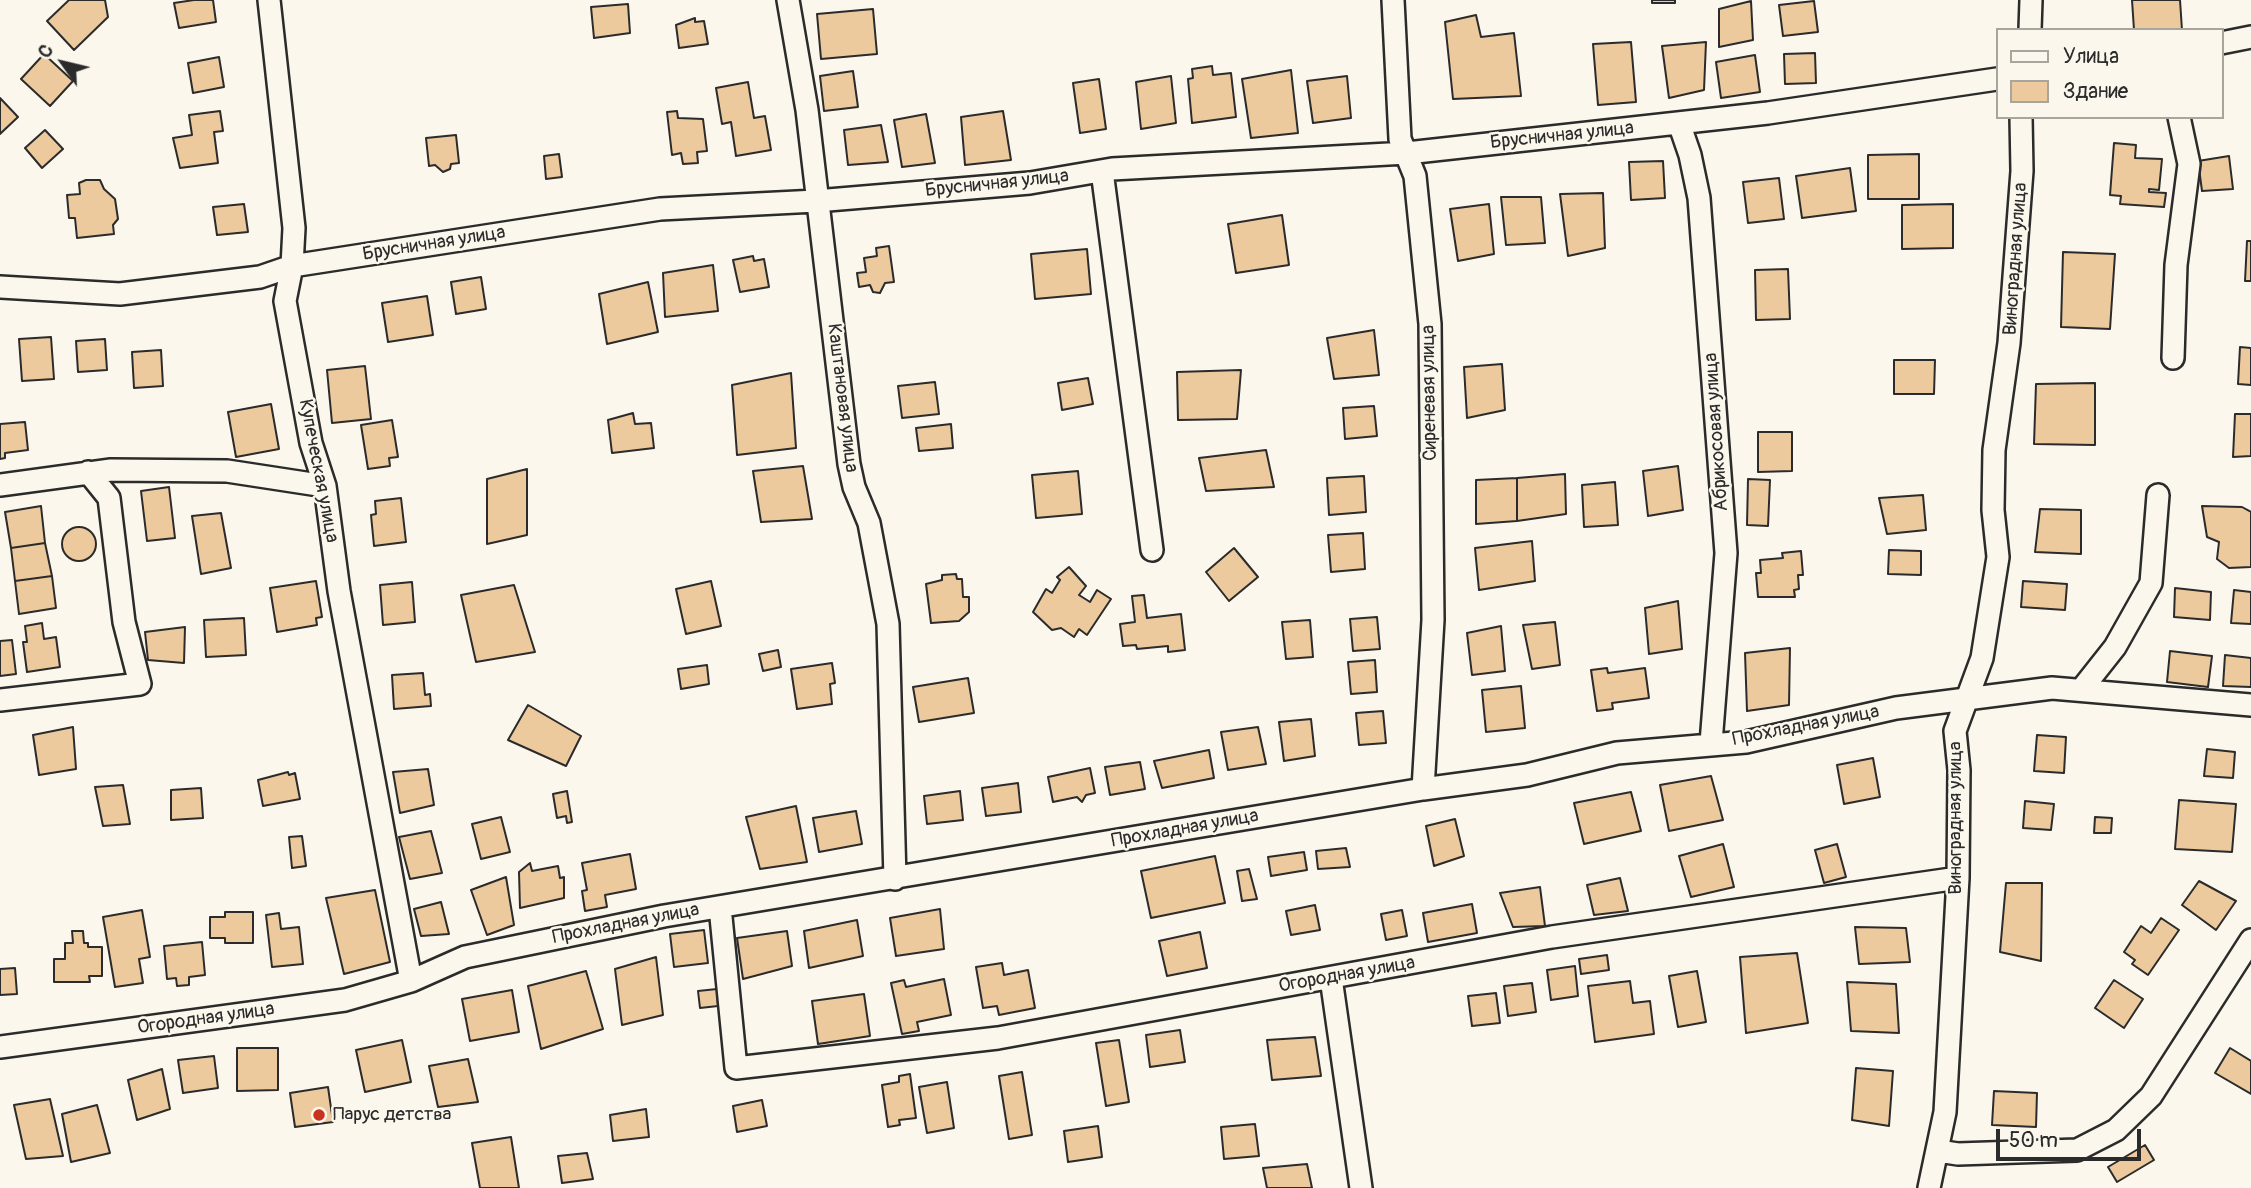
<!DOCTYPE html>
<meta charset="utf-8">
<style>
body{margin:0}
#map{position:relative;width:2251px;height:1188px;overflow:hidden;background:#fbf7ec;font-family:Pangolin,sans-serif}
canvas{display:block}
.legend{position:absolute;left:1996px;top:28px;width:228px;height:91px;box-sizing:border-box;background:#fbf7ec;border:2px solid #a8a59f;margin:0;padding:9px 12px;list-style:none;font-size:21px;color:#2b2b2b}
.legend li{display:flex;align-items:center;gap:14px;height:35px}
.legend b{width:35px;border:2px solid #a8a59f}
.north{position:absolute;left:28px;top:28px;width:70px;height:70px;-webkit-text-stroke:5px #fbf7ec;paint-order:stroke;rotate:304deg;font-size:19px;font-weight:700;line-height:28px;text-align:center;color:#2b2b2b}
.north::after{content:'';display:block;margin:auto;width:24px;height:32px;background:#2b2b2b;clip-path:polygon(50% 0,100% 100%,50% 72%,0 100%)}
.scale{position:absolute;left:1996px;top:1129px;width:145px;height:32px;box-sizing:border-box;border:4px solid #2b2b2b;border-top:0;padding-left:9px;font-size:21px;line-height:24px;white-space:nowrap;color:#2b2b2b;-webkit-text-stroke:5px #fbf7ec;paint-order:stroke}
</style>
<div id="map">
<canvas width="2251" height="1188"></canvas>
<ul class="legend">
<li><b style="height:9px;background:#fbf7ec"></b>Улица</li>
<li><b style="height:19px;background:#edc99e"></b>Здание</li>
</ul>
<div class="north">С</div>
<div class="scale">50 m</div>
</div>
<script>
const ctx = document.querySelector('canvas').getContext('2d');
ctx.lineJoin = 'round';
function fillPath(path, color) { ctx.fillStyle = color; ctx.fill(path, 'evenodd'); }
function stroke(path, color, width, dash) { ctx.strokeStyle = color; ctx.lineWidth = width; ctx.lineCap = dash ? 'butt' : 'round'; ctx.setLineDash(dash || []); ctx.stroke(path); }
function write(font, color, halo, rows, align = 'center') {
  ctx.font = font + ' Pangolin,sans-serif'; ctx.lineWidth = 5; ctx.setLineDash([]); ctx.textBaseline = 'middle'; ctx.strokeStyle = halo; ctx.fillStyle = color; for (const [text, x, y, turn = 0] of rows) {
    ctx.save(); ctx.translate(x, y); ctx.rotate((+turn || 0) * Math.PI / 180); ctx.textAlign = isNaN(turn) ? turn : align; if (halo) ctx.strokeText(text, 0, 0); ctx.fillText(text, 0, 0); ctx.restore();
  }
}
const building = new Path2D(`
 M69,0h36l3,17 -34,33 -27,-29z
 M194,0h19l3,22 -37,6 -5,-25z
 M1652,0h23v3h-23z
 M2132,0h48l2,30h-48z
 M1751,1l2,39 -34,7v-38z
 M1814,1l4,31 -35,4 -4,-31z
 M628,4l2,29 -36,5 -3,-31z
 M873,9l4,45 -56,5 -4,-45z
 M1476,15l5,22 33,-4 7,63 -68,3 -8,-77z
 M695,18v4l9,-1 4,23 -29,4 -3,-23z
 M1631,42l5,60 -38,3 -5,-61z
 M1706,42l-2,48 -35,8 -7,-52z
 M1815,53l1,30 -31,1 -1,-30z
 M44,54l29,27 -23,25 -29,-27z
 M1755,55l5,37 -39,6 -5,-36z
 M219,57l5,30 -31,6 -5,-30z
 M1212,66l1,9 18,-2 5,44 -44,6 -4,-44 5,-1 -1,-9z
 M1291,70l7,63 -47,5 -9,-59z
 M853,71l5,36 -34,4 -4,-35z
 M1171,76l5,47 -35,6 -5,-47z
 M1347,76l4,42 -38,5 -6,-42z
 M1099,79l7,50 -26,4 -7,-50z
 M748,82l6,36 11,-2 6,34 -35,6 -5,-34 -9,2 -6,-36z
 M0,98l18,19 -18,17z
 M220,111l3,20 -9,1 4,31 -38,5 -7,-30 19,-3 -3,-20z
 M677,111l1,7 25,1 4,32 -10,1 1,11 -15,1 -2,-11 -9,2 -5,-43z
 M1003,111l8,49 -46,5 -4,-48z
 M926,114l9,49 -33,4 -8,-47z
 M881,125l7,37 -40,3 -4,-35z
 M45,130l18,19 -21,19 -17,-20z
 M456,135l3,28 -8,1 -1,5 -7,3 -8,-7 -6,1 -3,-28z
 M2114,143l22,2 -1,13 27,1 -3,31 -10,-1v3l17,1 -2,14 -44,-3 1,-8 -11,-1z
 M559,154l3,23 -16,2 -2,-23z
 M1919,154v45h-51v-44z
 M2229,156l4,33 -31,2 -4,-30z
 M1663,161l2,37 -34,2 -2,-38z
 M1850,168l6,43 -54,7 -6,-42z
 M1779,178l5,41 -36,4 -5,-41z
 M86,180h14l4,9 11,10 3,20 -5,6 1,9 -37,4 -2,-20h-6l-2,-23 13,-1 -1,-11z
 M1603,193l2,55 -37,8 -8,-62z
 M1501,197h40l4,46 -39,2z
 M244,204l4,28 -31,3 -4,-28z
 M1489,204l5,50 -36,7 -8,-52z
 M1953,204v44l-51,1v-44z
 M1282,215l7,50 -53,8 -8,-49z
 M2247,241h4v40h-6z
 M889,246l5,36 -9,1 -5,10 -7,-1 -3,-7 -11,2 -2,-14 9,-1 -2,-14 13,-2 -1,-8z
 M1087,249l4,45 -56,5 -4,-45z
 M2063,252l52,2 -5,75 -49,-2z
 M753,256l1,5 10,-2 5,28 -29,5 -7,-32z
 M713,265l5,46 -53,6 -2,-44z
 M1788,269l2,50 -34,1 -1,-50z
 M481,277l5,32 -30,5 -5,-32z
 M648,282l10,50 -51,12 -8,-50z
 M427,296l6,39 -45,7 -6,-39z
 M1374,330l5,45 -45,4 -7,-41z
 M51,337l3,42 -32,2 -3,-42z
 M105,339l2,31 -29,2 -2,-31z
 M2240,347l11,1v37l-13,-1z
 M161,350l2,36 -29,2 -2,-36z
 M1894,360h41l-1,34h-40z
 M1502,364l3,46 -38,8 -3,-51z
 M365,366l6,53 -39,4 -5,-53z
 M1241,370l-4,49 -59,1 -1,-48z
 M791,373l5,75 -59,7 -5,-70z
 M1088,378l5,26 -31,6 -4,-27z
 M935,382l4,32 -37,4 -4,-32z
 M2095,383v62l-61,-1 2,-60z
 M271,404l8,45 -43,8 -8,-45z
 M1374,406l3,30 -32,3 -2,-31z
 M633,413l2,11 16,-1 3,25 -42,5 -4,-33z
 M2235,414h16v42l-18,1z
 M392,420l6,37 -9,1 1,8 -22,3 -7,-44z
 M25,422l3,28 -23,3v5l-5,1v-35z
 M951,424l2,24 -34,3 -3,-23z
 M1758,432h34v39l-34,1z
 M1266,450l8,37 -68,4 -7,-33z
 M803,466l9,53 -51,3 -8,-51z
 M1678,466l5,44 -35,6 -5,-45z
 M527,469v66l-40,9v-65z
 M1078,471l4,43 -46,4 -4,-43z
 M1565,474l1,40 -49,7v-43z
 M1364,476l2,36 -37,3 -2,-37z
 M1517,478v43l-41,3v-44z
 M1748,479l22,1 -2,46 -21,-1z
 M1615,482l3,43 -34,2 -2,-42z
 M169,487l6,51 -28,3 -6,-50z
 M1923,495l3,35 -39,4 -8,-36z
 M401,498l5,44 -32,4 -3,-31 5,-1 -1,-13z
 M41,506l4,37 -34,5 -6,-36z
 M2202,506l40,1 9,5v55l-22,1 -12,-9 2,-17 -12,-5z
 M2040,509l41,1v44l-46,-2z
 M221,513l10,55 -30,6 -9,-58z
 M62 544a17 17 0 1 1 34 0a17 17 0 1 1-34 0Z
 M1363,533l2,36 -34,3 -3,-37z
 M1532,541l3,40 -56,9 -4,-42z
 M45,543l7,33 -37,5 -4,-33z
 M1234,548l24,29 -29,24 -23,-29z
 M1889,550l32,1v24l-33,-1z
 M1801,551l2,24h-5l1,14 -5,1 1,7h-37l-2,-24h5l-1,-13 23,-2 -1,-5z
 M1069,567l17,19 -7,9 11,7 7,-12 14,9 -24,36 -8,-6 -5,8 -13,-9 -9,2 -19,-18 13,-23 6,4 8,-13 -3,-3z
 M956,574l1,5h5l1,18h6v15l-10,9 -28,2 -5,-39 16,-4v-5z
 M52,576l4,32 -37,6 -4,-33z
 M316,581l6,36 -6,1 1,7 -40,7 -7,-44z
 M711,581l10,45 -35,8 -10,-45z
 M2023,581l44,3 -2,26 -44,-3z
 M412,582l3,40 -32,3 -3,-40z
 M514,585l21,67 -59,10 -15,-67z
 M2175,588l36,4 -1,28 -36,-3z
 M2234,590l17,2v32l-20,-1z
 M1144,595l3,23 34,-4 4,36 -17,2v-6l-31,3 -1,-4 -13,1 -3,-22 15,-2 -3,-26z
 M1678,601l4,48 -33,5 -4,-46z
 M1377,617l3,32 -27,2 -3,-32z
 M244,618l2,37 -40,2 -2,-37z
 M1310,620l3,37 -27,2 -4,-37z
 M1555,622l5,43 -28,4 -9,-44z
 M42,623l2,16 12,-2 4,30 -33,5 -4,-30h4l-2,-16z
 M1501,626l4,45 -33,4 -5,-42z
 M185,627l-1,36 -36,-3 -3,-28z
 M12,640l4,34 -16,2v-35z
 M1790,648l-1,57 -42,6 -2,-58z
 M778,650l3,17 -18,4 -4,-17z
 M2170,651l42,5 -4,31 -41,-5z
 M2225,655l26,3v29l-28,-1z
 M1375,660l2,32 -26,2 -3,-32z
 M832,663l3,20 -5,1 2,20 -35,5 -6,-40z
 M707,665l2,19 -28,5 -3,-20z
 M1607,668l1,5 37,-5 4,30 -37,5 1,6 -16,2 -6,-41z
 M423,673l2,22 5,-1 1,12 -37,3 -2,-34z
 M968,678l6,35 -55,9 -6,-35z
 M1521,686l4,42 -39,4 -4,-42z
 M528,705l53,31 -15,30 -58,-26z
 M1383,711l3,32 -27,2 -3,-32z
 M1311,719l4,37 -31,5 -5,-39z
 M73,727l3,42 -37,6 -6,-40z
 M1258,727l8,37 -38,6 -7,-38z
 M2037,735l29,2 -2,36 -30,-2z
 M2207,749l28,3 -2,26 -29,-2z
 M1209,750l5,28 -52,10 -8,-27z
 M1873,758l7,39 -36,7 -7,-39z
 M1140,762l5,27 -35,6 -5,-28z
 M1090,768l5,25 -9,2 -4,7 -5,-5 -24,5 -5,-25z
 M428,769l6,36 -34,8 -7,-41z
 M288,772l1,3 6,-2 5,26 -37,7 -5,-26z
 M1711,776l12,44 -54,11 -9,-46z
 M1018,783l3,29 -35,4 -4,-28z
 M123,785l7,39 -27,2 -8,-39z
 M201,788l2,30 -32,2v-30z
 M567,791l5,31 -5,1 -1,-7 -9,2 -4,-24z
 M960,791l3,29 -36,4 -3,-28z
 M1631,792l10,39 -57,13 -10,-41z
 M2179,800l57,4 -4,48 -57,-3z
 M2025,801l29,3 -3,26 -28,-2z
 M796,806l11,56 -47,7 -14,-52z
 M856,811l6,33 -43,8 -6,-34z
 M501,817l9,35 -29,7 -9,-35z
 M2095,817l17,1 -1,15h-17z
 M1455,819l9,37 -30,10 -8,-40z
 M431,831l11,42 -32,6 -11,-42z
 M302,836l4,30 -14,2 -3,-31z
 M1723,844l11,43 -43,10 -12,-41z
 M1837,844l9,33 -22,6 -9,-33z
 M1346,848l4,19 -32,2 -2,-18z
 M1304,852l3,18 -36,6 -3,-19z
 M630,854l6,35 -31,6 2,12 -22,4 -3,-20 5,-1 -5,-27z
 M1215,856l10,47 -74,15 -10,-47z
 M530,863l2,8 26,-5 2,12 4,-1v21l-44,10 -1,-36z
 M1249,869l8,30 -15,2 -5,-30z
 M506,877l8,48 -27,10 -16,-45z
 M1620,878l8,33 -34,4 -7,-30z
 M2199,881l37,20 -20,29 -34,-25z
 M2006,883h36l-1,78 -41,-9z
 M1540,887l5,39 -32,1 -13,-34z
 M375,890l15,72 -46,12 -18,-76z
 M441,902l8,32 -28,2 -7,-27z
 M1472,904l5,29 -49,9 -5,-29z
 M1315,905l5,25 -29,5 -5,-24z
 M940,909l4,40 -48,7 -6,-38z
 M142,910l8,47 -11,2 4,24 -28,4 -12,-70z
 M1402,910l5,26 -21,4 -5,-26z
 M225,912h28v31h-28v-5h-15v-21h15z
 M279,913l2,16 18,-2 4,37 -31,3 -6,-52z
 M2161,918l18,12 -31,45 -16,-11 3,-4 -11,-8 17,-26 10,7z
 M857,920l6,36 -54,12 -5,-37z
 M1855,927l51,1 4,34 -51,2z
 M704,930l4,33 -34,4 -4,-33z
 M72,931h11l1,12h4v4h14v29h-13l1,6h-36v-23h11v-16h8z
 M787,931l5,35 -49,13 -6,-41z
 M1200,932l7,36 -40,8 -8,-35z
 M202,942l3,33 -16,2v8l-12,1 -1,-8 -9,1 -3,-33z
 M1797,953l11,70 -62,10 -6,-76z
 M1607,955l2,15 -28,4 -2,-15z
 M656,957l7,58 -41,10 -7,-56z
 M1002,963l2,12 24,-5 7,38 -36,7 -2,-9 -14,2 -7,-41z
 M1575,966l3,30 -27,4 -4,-30z
 M15,968l2,26 -17,1v-26z
 M586,971l17,58 -62,20 -13,-63z
 M1697,971l9,51 -28,5 -9,-51z
 M944,979l7,36 -34,7 2,9 -17,3 -11,-51 13,-3 2,7z
 M2114,980l29,19 -19,29 -29,-20z
 M1630,981l3,22 17,-2 4,33 -59,8 -7,-56z
 M1847,982l49,2 3,49 -48,-2z
 M1532,983l4,29 -28,4 -4,-30z
 M717,989l1,17 -18,2 -2,-17z
 M512,990l7,42 -49,9 -8,-42z
 M1496,993l4,30 -28,3 -4,-30z
 M864,994l6,42 -52,8 -6,-43z
 M1180,1030l5,32 -35,5 -4,-32z
 M1315,1037l6,39 -49,4 -5,-40z
 M402,1040l9,42 -46,10 -9,-42z
 M1119,1040l10,62 -23,4 -10,-63z
 M237,1048h41v42l-41,1z
 M2230,1048l21,13v33l-36,-21z
 M214,1056l4,32 -35,5 -5,-33z
 M468,1059l10,43 -40,5 -9,-41z
 M1856,1068l37,3 -4,55 -37,-6z
 M162,1069l8,40 -33,11 -9,-40z
 M1022,1072l10,63 -23,4 -10,-63z
 M910,1074l6,44 -17,2 1,5 -12,2 -6,-42 17,-3v-6z
 M947,1082l7,46 -27,5 -8,-46z
 M328,1087l5,35 -38,5 -5,-34z
 M1994,1091l43,2 -1,34 -44,-2z
 M50,1099l13,57 -37,3 -12,-54z
 M762,1100l5,26 -30,6 -4,-26z
 M97,1105l13,48 -39,9 -9,-48z
 M646,1109l3,28 -36,4 -3,-26z
 M1255,1124l4,32 -35,3 -3,-32z
 M1098,1126l4,31 -34,5 -4,-31z
 M511,1137l8,51h-39l-8,-45z
 M2145,1145l9,15 -37,22 -9,-15z
 M587,1153l6,26 -31,4 -4,-27z
 M1307,1164l5,24h-45l-4,-20z`);
fillPath(building, '#edc99e');
stroke(building, '#2b2b2b', 2);
const street = new Path2D(`
 M269,0l25,228 -2,38 -7,35 26,142 14,43 14,105 72,390
 M788,0l19,110 42,354 5,23 15,36 19,101 7,255
 M1393,0l7,139 15,37 15,148 3,296 -10,169
 M2030,30l1,-30
 M2221,43l30,-6
 M1679,123l11,32 9,43 27,355 -15,190
 M1102,171l50,379
 M0,287l120,7 140,-17 32,-11 368,-57 156,-8 214,-18 82,-14 295,-16 361,-40 229,-34
 M2173,358l3,-93 13,-101 -10,-47
 M0,485l111,-15 116,1 98,15
 M2081,690l34,-43 36,-64 7,-88
 M0,700l140,-16 -16,-62 -15,-124 -21,-26
 M720,907l16,161 262,-30 554,-101 406,-59
 M1331,978l30,210
 M0,1047l345,-47 66,-19 54,-24 199,-41 759,-127 104,-14 90,-22 129,-11 150,-34 156,-20 199,17
 M1938,1151l20,3 119,-4 39,-20 35,-34 100,-156
 M1929,1188l16,-76 13,-234 1,-108 -4,-39 27,-73 16,-101 -5,-47 1,-60 15,-107 13,-172 -1,-54`);
stroke(street, '#2b2b2b', 26);
stroke(street, '#fbf7ec', 21);
for (const [x, y, r, color] of [
 [319,1115,7,"#c8321e"]
]) { const dot = new Path2D(); dot.arc(x, y, r, 0, 2 * Math.PI); ctx.fillStyle = color; ctx.fill(dot); stroke(dot, '#fbf7ec', 2.5); }
write('19px', '#2b2b2b', '#fbf7ec', [
 ["Брусничная улица",1562,136,-6],
 ["Брусничная улица",997,184,-6],
 ["Брусничная улица",434,244,-9],
 ["Виноградная улица",2016,259,-86],
 ["Сиреневая улица",1430,393,-91],
 ["Каштановая улица",842,398,83],
 ["Абрикосовая улица",1717,432,-94],
 ["Купеческая улица",318,471,79],
 ["Прохладная улица",1806,726,-11],
 ["Виноградная улица",1956,818,-90],
 ["Прохладная улица",1185,829,-10],
 ["Прохладная улица",626,924,-11],
 ["Огородная улица",1347,975,-10],
 ["Огородная улица",206,1019,-8]
]);
write('19px', '#2b2b2b', '#fbf7ec', [
 ["Парус детства",333,1115]
], 'left');
</script>
